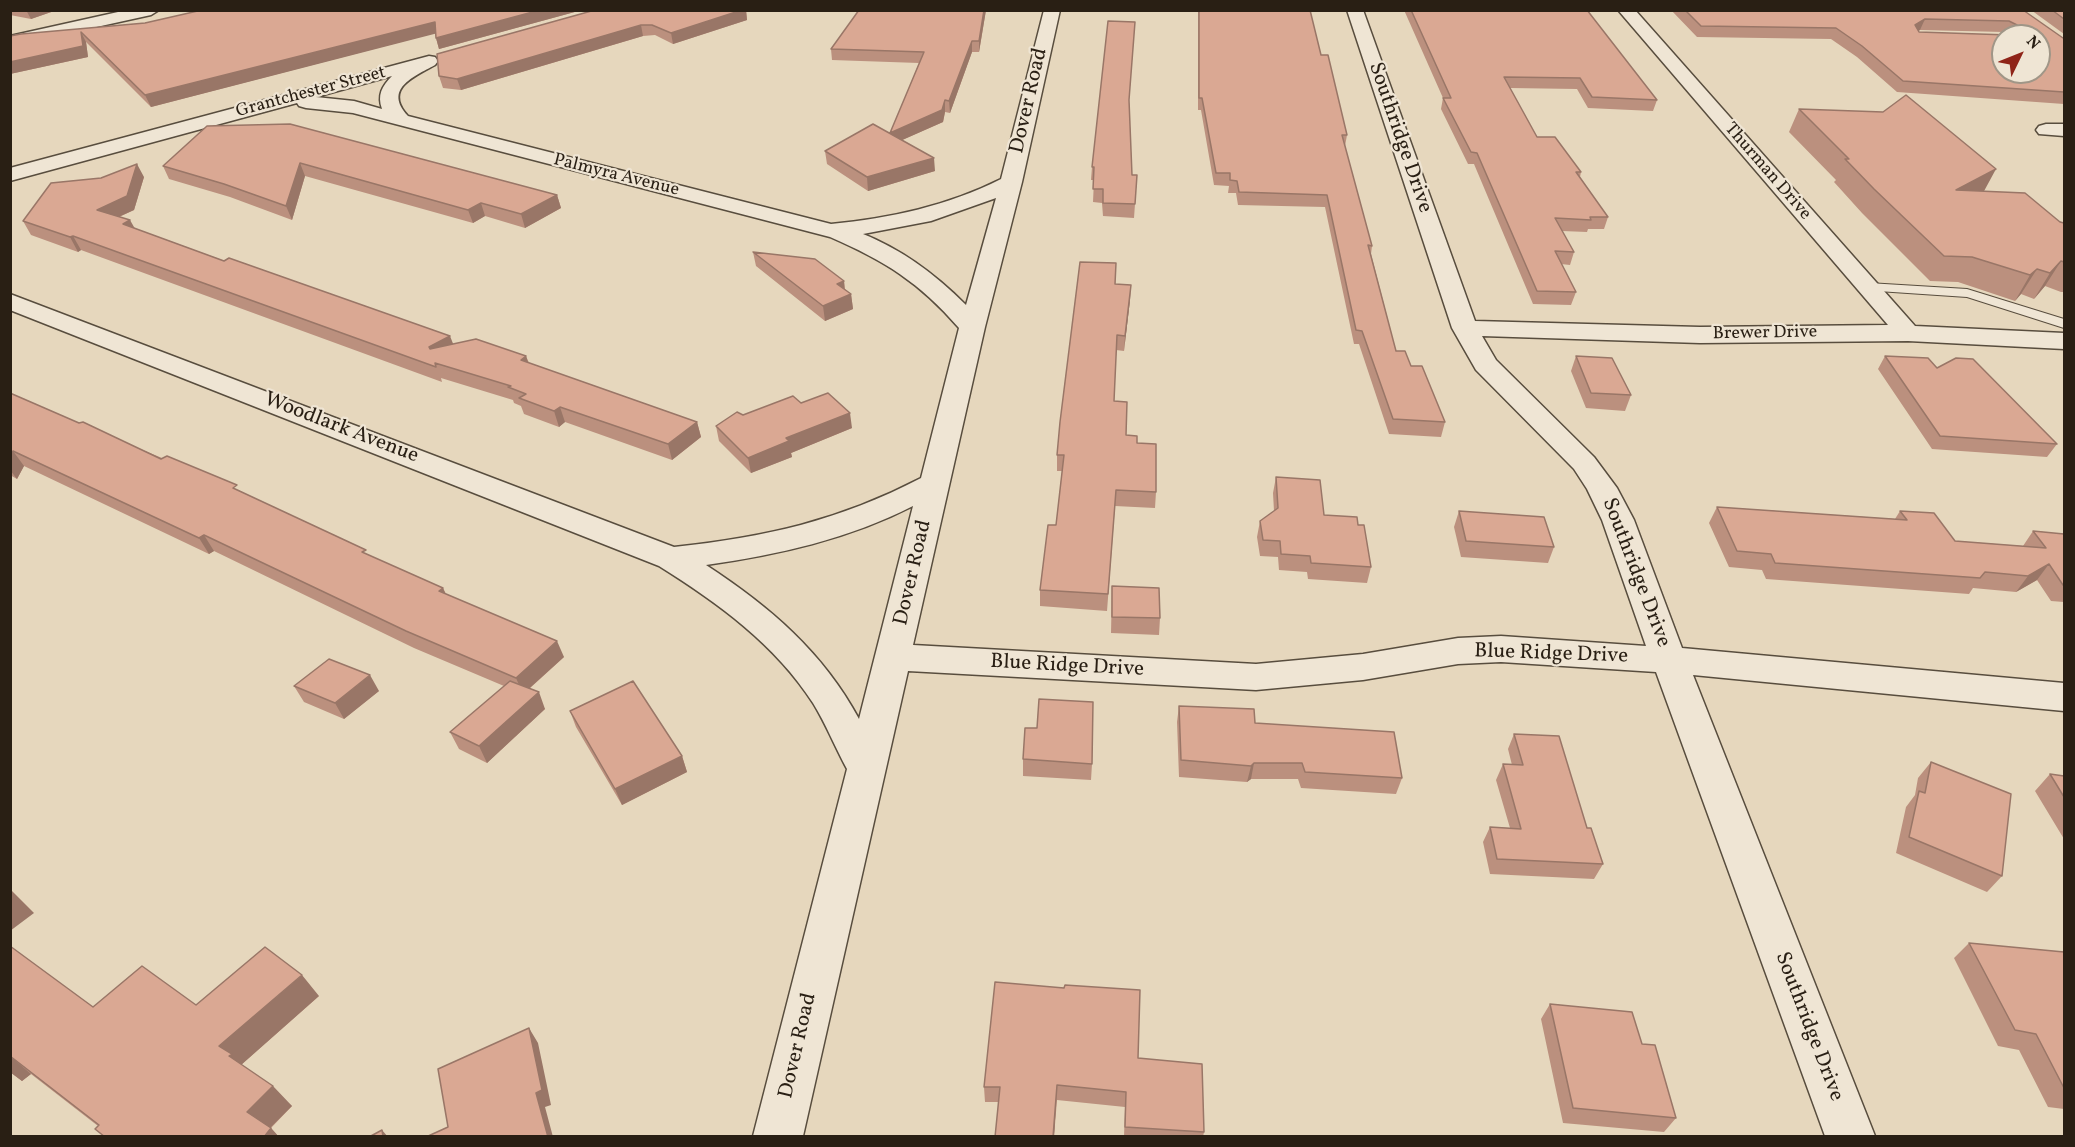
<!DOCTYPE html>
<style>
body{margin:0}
#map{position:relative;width:2075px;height:1147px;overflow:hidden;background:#e6d7bd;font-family:Vollkorn,serif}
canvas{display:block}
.frame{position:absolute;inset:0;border:12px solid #291f14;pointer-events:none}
.north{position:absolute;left:1991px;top:24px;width:60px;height:60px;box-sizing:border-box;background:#efe5d4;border:2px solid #a09687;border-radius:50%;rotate:47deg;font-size:16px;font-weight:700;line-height:24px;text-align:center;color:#291f14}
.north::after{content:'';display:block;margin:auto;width:21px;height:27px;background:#8f2418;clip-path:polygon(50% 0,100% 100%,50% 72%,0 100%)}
</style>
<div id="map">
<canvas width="2075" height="1147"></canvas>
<div class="frame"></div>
<div class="north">N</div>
</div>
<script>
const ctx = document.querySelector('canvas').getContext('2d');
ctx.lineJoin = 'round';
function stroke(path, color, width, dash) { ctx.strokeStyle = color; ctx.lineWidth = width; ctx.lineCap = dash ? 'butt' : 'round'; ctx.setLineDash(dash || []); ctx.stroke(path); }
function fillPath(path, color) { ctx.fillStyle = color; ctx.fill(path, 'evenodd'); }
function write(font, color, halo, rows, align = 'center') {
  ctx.font = font + ' Vollkorn,serif'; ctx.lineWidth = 4.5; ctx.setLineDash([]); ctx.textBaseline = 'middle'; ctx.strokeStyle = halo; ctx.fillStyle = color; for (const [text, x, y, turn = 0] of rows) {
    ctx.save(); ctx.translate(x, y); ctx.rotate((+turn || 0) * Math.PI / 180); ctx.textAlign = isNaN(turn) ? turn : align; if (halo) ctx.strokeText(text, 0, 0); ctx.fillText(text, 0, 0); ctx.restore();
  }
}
const service = new Path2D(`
 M1868,283l99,6 97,30v9l-97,-31 -104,-7 -2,-3z`);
const minor = new Path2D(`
 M127,10h32l-8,5 -141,31v-10z
 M1044,10h16l-38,172 -37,145 -72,318 343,19 107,-10 95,-16 43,-2 145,10 -44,-126 -15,-31 -13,-20 -98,-99 -24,-42 -105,-318h16l112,311 225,6 188,-2 -270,-315h17l280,316 149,7v16l-156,-8 -208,2 -218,-7 14,24 98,97 23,31 17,32 48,128 382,35v28l-371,-36 182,461h-50l-169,-464 -155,-10 -43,2 -95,16 -107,10 -348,-19 -105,465h-50l94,-367c-12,-22 -21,-45 -34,-66 -38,-59 -95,-100 -154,-137l-649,-256v-16l664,253c92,-10 164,-26 247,-69l38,-150c-40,-46 -74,-67 -129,-91l-477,-124 -47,-5 -7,-2 -2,-3 -287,78v-13l419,-112 6,1 3,4 -3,4c-22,12 -52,24 -27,51l423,108c60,-6 116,-18 170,-45zM392,76c-10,10 -15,19 -10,33l-28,-8 -38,-4zM996,198l-30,107c-30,-30 -63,-55 -103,-71l68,-13zM913,506l-54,213c-36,-67 -90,-113 -153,-154 71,-10 143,-26 207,-59z
 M2046,124h18v12l-25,-2 -3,-4 3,-4z`);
stroke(service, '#584d3e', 2);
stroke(minor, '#584d3e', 3);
fillPath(service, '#efe5d4');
fillPath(minor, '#efe5d4');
fillPath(new Path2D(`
 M10,10h47l-26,9 -21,-4z
 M582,10l-143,39 -3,-11 -1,-5 -284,74 -65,-65 2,15 -78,17v-38l135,-13z
 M596,10h150l1,10 -74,24 -18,-9 -12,1 -182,54 -18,-2 -4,-12z
 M986,10l-7,42h-7l-22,61 -5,-1 -2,10 -41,18 33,31 -67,20 -41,-27 -2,-13 65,-17 29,-71 -87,-3 -1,-11z
 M1198,10h112l11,45 26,80 -2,11 27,100 -1,8 25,97 15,15 34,56 -4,15 -52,-3 -30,-90h-5l-29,-137 -87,-2 -2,-12h-8l1,-7 -15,-1 -13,-75h-3z
 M1404,10h183l70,90 -4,11 -65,-3 -11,-19 -67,-1 27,49 44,35 -1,5 28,40 -4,12h-16l-1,3 -25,-1 12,21 -4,13 -9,-1 15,28 -5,13 -38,-1 -59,-140h-6l-27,-55 2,-11z
 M1671,10h352l40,28h1v66l-167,-12 -40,-35 -26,-18 -134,-2zM1920,30l84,2 3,2v1l-88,-3 -1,-1z
 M2031,10h33v24z
 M1129,103l3,72h5l-3,43 -31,-2 -1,-13 -9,-1 1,-22h-3l1,-13z
 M1799,109l185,83 80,31v69h-3l-16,-6 -11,13 -13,-5 -6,7 -57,-19 -28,-1 -68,-68 -28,-31 2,-2 -47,-48z
 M207,126l350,69 4,13 -36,20 -40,-12 -12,7 -168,-47 -13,44 -62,-23 -61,-18 -6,-13z
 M144,177l-10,33 -15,7 15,11 319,116 73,12 3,7 168,59 4,15 -29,23 -107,-38 -6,5 -35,-13 -3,-8 -7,-3 -1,-3 -72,-22 1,4 -361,-132 -3,2 -47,-17 -8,-14z
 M753,252l91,29 1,8 6,5 2,15 -28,12 -69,-55z
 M1115,284l15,16 -6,51 -8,-1 -2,51 12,34 11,8 19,49 -1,16 -40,-2 -8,105 -67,-5v-16l16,-65 6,-54h-5v-16z
 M1576,356l55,39 -6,16 -39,-3 -15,-37z
 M1885,356l52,12 120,76 -10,13 -115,-8 -54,-80z
 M10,393l69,30 161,68 128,64 75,33 3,6 118,63 -35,32 16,20 -58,54 -28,-14 -9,-17 54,-46 -90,-38 -200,-97 -5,3 -185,-88 -7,13 -7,-4z
 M801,403l51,25 -61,25 1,4 -41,16 -32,-32 -3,-15 27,-11z
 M1276,477l48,38 34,10 13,42 -4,16 -59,-4 -1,-7 -28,-2 -1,-13 -18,-1 -3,-19 3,-16 14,-10 -1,-18z
 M1717,507l178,12 5,-8 55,30 68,5 10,-15 31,3v68l-13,-1 -14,-21 -21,12 -43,-4 -4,6 -203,-15 -4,-9 -33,-3 -20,-44z
 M1459,511l95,36 -6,16 -87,-6 -7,-30z
 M1112,586l48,32 -1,17 -48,-2z
 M294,686l85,5 -35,28 -40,-17z
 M1179,706l76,17 147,55 -6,16 -95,-6 -3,-9h-47l-4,3 -68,-5 -2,-55z
 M570,711l112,45 5,16 -65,33 -46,-78z
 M1514,734l73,94 16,36 -9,15 -104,-5 -7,-32 7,-15 20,1 -14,-48 7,-16 9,1 -4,-16z
 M1023,759l69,5 -1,16 -68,-4z
 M1931,762l71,114 -15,16 -91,-39 10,-46 9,-12 3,-17z
 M2050,774l14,2v63l-29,-48z
 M1969,943l95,9v157l-16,-2 -29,-57 -21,-4 -44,-88z
 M10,946l83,61 103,-2 123,-9 -78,69 51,41 -21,22 8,9h-175l-9,-8 3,-3 -67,-52 -9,7 -12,-9z
 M1550,1004l126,114 -12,14 -101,-9 -22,-104z
 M1138,1058l66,74 -1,5h-79l1,-30 -68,-7 -3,37h-59l4,-35h-14l-1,-15z`), '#bb907e');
fillPath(new Path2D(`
 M26,10h31l-26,9z
 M540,10h42l-143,39 -3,-11z
 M742,10h4l1,10 -74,24 -2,-11z
 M984,10h2l-7,42v-11z
 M1925,19l-5,11 -10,6 5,-11z
 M435,22l3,11 -287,74 -6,-12z
 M641,25l2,11 -182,54 -4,-11z
 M81,32l5,10 2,15 -78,17v-12z
 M972,41v11l-22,61 -1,-12z
 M945,100v12l-2,10 -52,23 -1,-12z
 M934,158l1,13 -67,20 -1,-14z
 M300,163l5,13 -13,44 -6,-14z
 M137,164l7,13 -10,33 -29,13 -8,-13z
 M1996,169l-13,24 -27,-3z
 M557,195l4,13 -36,20 -4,-14z
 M481,203l4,13 -12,7 -5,-13z
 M130,220l8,14 -15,-10z
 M73,236l8,14 -3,2 -8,-15z
 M2061,261l-16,25 -11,13 16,-26z
 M2037,269l-16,25 -6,7 15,-26z
 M844,281l1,15 -8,-12z
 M1131,285l-1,15 -6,51 1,-15z
 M851,294l2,15 -28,12 -2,-15z
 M450,336l6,15 -21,11 -6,-15z
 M526,356l5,15 -10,-11z
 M560,407l5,15 -6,5 -5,-16z
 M850,413l2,15 -61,25 1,4 -41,16 -3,-15 38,-20z
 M697,422l4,15 -29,23 -4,-16z
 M13,451l11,15 -7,13 -7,-9v-16z
 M204,535l10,16 -5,3 -10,-16z
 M2049,564l-12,16 -21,12 12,-16z
 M443,588l7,16 -11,-13z
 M557,641l7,16 -41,37 -7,-16z
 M370,675l9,16 -35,28 -9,-16z
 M539,692l6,17 -58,54 -8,-17z
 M682,756l5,16 -65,33 -7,-16z
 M1254,763l-3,16 -4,3 4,-16z
 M12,891l22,22 -24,18v-38z
 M302,975l17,21 -78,69 8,12 -30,-31z
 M529,1028l9,15 13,62 -6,2 8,30h-5l-12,-44z
 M10,1056l21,18 -9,7 -12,-9z
 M1057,1085l-3,52h-1z
 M273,1086l19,20 -26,26 -19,-20z
 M271,1128l8,9h-15z
 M382,1130l6,7h-5z`), '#997667');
const building = new Path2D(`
 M202,10h338l-104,28 -1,-16 -290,73 -64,-63 2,14 -73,16v-26l11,-2 124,-11z
 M595,10h147l-71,23 -19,-8h-11l-184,54 -18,-3 -2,-22z
 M859,10h125l-5,31h-7l-23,60 -4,-1 -3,10 -52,23 34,-81 -93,-3z
 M1199,10h111l11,45h7l19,80h-5l30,111 -4,-1 28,106h9l6,15h11l23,56 -52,-3 -31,-88 -6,-1 -29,-135 -88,-3 -2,-11 -7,-1v-7h-14l-14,-75h-3z
 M1411,10h176l70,90 -65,-3 -12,-19 -76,-1 33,60h18l26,35h-5l32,45h-18l1,3 -36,-2 19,34 -19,-1 21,41 -39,-1 -60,-138 -6,-1 -28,-54h8z
 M1685,10h338l40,28h1v54l-161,-11 -41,-35 -26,-18 -135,-2zM1925,19l84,2 8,4 -6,2 -2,8 -90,-3 -4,-7zM2003,36h36v36h-36z
 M2052,10h12v9z
 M1108,21l27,1 -6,78 3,75h5l-2,29 -32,-1v-14h-10l1,-22h-2z
 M1906,95l90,74 -40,21 69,3 35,29 4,1v39l-3,-1 -11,12 -13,-4 -7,6 -58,-18 -28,-1 -70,-67 -29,-30h4l-50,-50 84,3z
 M290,124l267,71 -36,19 -40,-11 -13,7 -168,-47 -14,43 -62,-22 -61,-18 44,-40z
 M873,124l61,34 -67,19 -42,-26z
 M137,164l-10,32 -30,14 33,10 -7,4 101,37 5,-3 221,78 -21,11 1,2 46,-10 50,17 -5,4 176,62 -29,22 -108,-37 -6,4 -35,-13 7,-4 -18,-7 3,-1 -76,-23 1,4 -363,-131 -3,1 -47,-16 28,-38 50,-5z
 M753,252l62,7 29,22 -7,3 14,10 -28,12z
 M1080,262l36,1 -1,21 16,1 -6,51 -8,-1 -3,66 13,1 -1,33 11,1v7l19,1v48l-40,-2 -8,104 -68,-4 8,-65h8l8,-70h-7l3,-33z
 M1576,356l36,2 19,37 -40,-2z
 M1885,356l43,2 9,10 19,-10 17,1 84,85 -117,-8z
 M10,393l69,30 4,-1 78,37 6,-3 70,29 -4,3 133,62 -4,2 81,36 -4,3 118,50 -41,37 -110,-47 -202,-96 -5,3 -186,-87 -3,3z
 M828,393l22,20 -64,25 3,3 -41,17 -32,-32 21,-14 6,3 50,-19 8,7z
 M1276,477l44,3 4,35 33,2 1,8h6l7,42 -60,-4 -1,-7 -29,-2 -1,-13 -17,-1 -3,-19 18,-13z
 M1717,507l190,13 -7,-9 34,2 21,28 91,7 -13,-17 31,3v51h-1l-14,-21 -21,12 -43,-4 -5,6 -205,-15 -4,-9 -34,-3z
 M1459,511l85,6 10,30 -88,-6z
 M1112,586l47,2 1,30 -48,-1z
 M329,659l41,16 -35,28 -41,-17z
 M510,681l29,11 -60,54 -29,-14z
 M633,681l49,75 -67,33 -45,-78z
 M1039,699l54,3 -1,62 -69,-5 2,-31h12z
 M1179,706l75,3 1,14 139,9 8,46 -97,-6 -3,-9h-48l-3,3 -70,-6z
 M1514,734l45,2 28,92h4l12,36 -106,-5 -7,-32 31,2 -18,-65 20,1z
 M1931,762l80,32 -9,82 -93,-39 10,-46 6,2z
 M2050,774l14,2v21z
 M1969,943l95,9v136l-28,-54 -21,-4z
 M10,946l83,61 49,-41 54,39 69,-58 37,28 -83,71 13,8 -3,2 44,30 -26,26 24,16 -7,9h-159l-10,-8 4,-4 -89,-69z
 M995,982l69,6 1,-3 75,5 -2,68 64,6 2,68 -79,-5 1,-35 -69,-7 -4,52h-58l5,-50h-16z
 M1550,1004l82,8 10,32 13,1 21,73 -103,-10z
 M529,1028l13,62 -6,3 12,44h-122l22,-10 -10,-58z
 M382,1130l1,7h-14z`);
fillPath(building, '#daa893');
stroke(building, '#997667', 1.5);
write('18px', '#291f14', '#efe5d4', [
 ["Grantchester Street",311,93,-15],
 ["Thurman Drive",1767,172,49],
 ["Palmyra Avenue",616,176,14],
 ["Brewer Drive",1765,334,-1]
]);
write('21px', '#291f14', '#efe5d4', [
 ["Dover Road",1030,101,-77],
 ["Southridge Drive",1399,138,71],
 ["Woodlark Avenue",341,429,21],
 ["Dover Road",914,573,-77],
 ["Southridge Drive",1635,573,69],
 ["Blue Ridge Drive",1551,655,2],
 ["Blue Ridge Drive",1067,667,3],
 ["Southridge Drive",1808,1027,69],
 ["Dover Road",799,1046,-77]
]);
</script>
